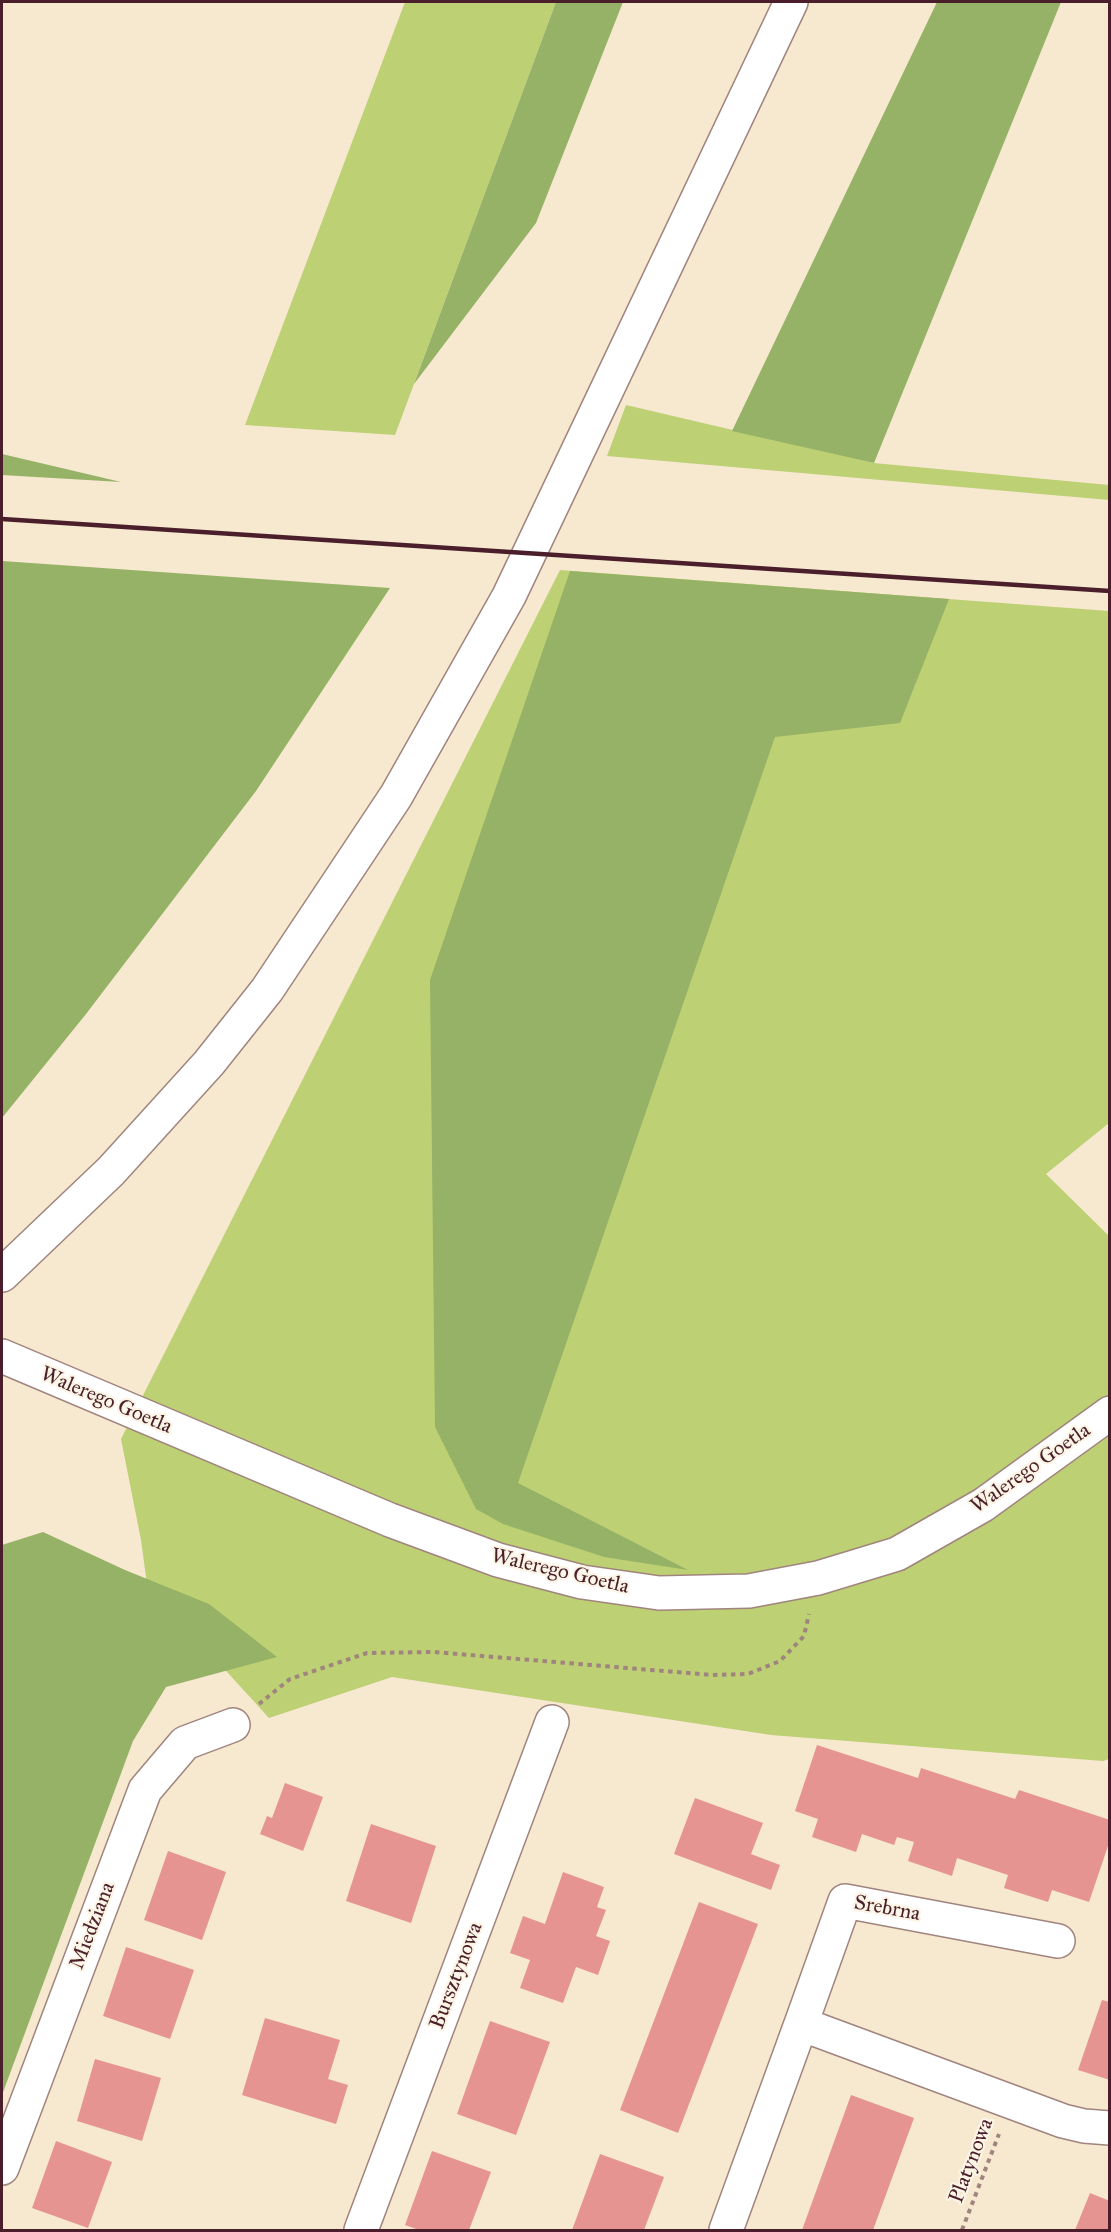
<!DOCTYPE html>
<style>
body{margin:0}
#map{position:relative;width:1111px;height:2232px;overflow:hidden;background:#f7e8d0;font-family:"IM FELL Great Primer",serif}
canvas{display:block}
.frame{position:absolute;inset:0;border:3px solid #4a1f2b;pointer-events:none}
</style>
<div id="map">
<canvas width="1111" height="2232"></canvas>
<div class="frame"></div>
</div>
<script>
const ctx = document.querySelector('canvas').getContext('2d');
ctx.lineJoin = 'round';
function fillPath(path, color) { ctx.fillStyle = color; ctx.fill(path, 'evenodd'); }
function stroke(path, color, width, dash) { ctx.strokeStyle = color; ctx.lineWidth = width; ctx.lineCap = dash ? 'butt' : 'round'; ctx.setLineDash(dash || []); ctx.stroke(path); }
function write(font, color, halo, rows, align = 'center') {
  ctx.font = font + ' "IM FELL Great Primer",serif'; ctx.lineWidth = 4.5; ctx.setLineDash([]); ctx.textBaseline = 'middle'; ctx.strokeStyle = halo; ctx.fillStyle = color; for (const [text, x, y, turn = 0] of rows) {
    ctx.save(); ctx.translate(x, y); ctx.rotate((+turn || 0) * Math.PI / 180); ctx.textAlign = isNaN(turn) ? turn : align; if (halo) ctx.strokeText(text, 0, 0); ctx.fillText(text, 0, 0); ctx.restore();
  }
}
fillPath(new Path2D(`
 M405,2h151l-161,433 -150,-10z
 M626,405l248,58 235,22v15l-502,-44z
 M560,570l549,41v512l-63,51 63,62v523l-6,2 -332,-26 -379,-58 -123,41 -122,-134 -6,-44 -20,-101z`), '#bdd074');
fillPath(new Path2D(`
 M556,2h67l-87,221 -122,161z
 M937,2h124l-187,461 -142,-32z
 M2,454l119,28 -119,-7z
 M2,561l388,27 -134,203 -170,223 -84,104z
 M570,571l379,28 -49,124 -125,14 -257,746 170,87 -84,-13 -101,-33 -27,-15 -41,-82 -5,-447z
 M43,1532l82,38 84,34 68,53 -111,30 -33,54 -131,354v-550z`), '#96b266');
fillPath(new Path2D(`
 M817,1745l101,33 3,-10 94,31 4,-9 91,30v20l-21,62 -37,-12 -4,12 -44,-14 4,-13 -51,-17 -5,18 -44,-15 6,-19 -17,-5 -3,8 -32,-11 -6,18 -44,-15 6,-18 -23,-8z
 M285,1783l38,14 -20,54 -43,-17 7,-18 5,2z
 M695,1798l68,25 -12,31 29,11 -9,25 -97,-36z
 M371,1824l65,22 -25,77 -65,-22z
 M168,1851l58,21 -24,68 -58,-20z
 M563,1872l41,15 -7,20 9,3 -10,26 14,5 -12,34 -22,-8 -13,36 -43,-15 10,-28 -20,-7 13,-37 22,8z
 M699,1902l59,22 -80,209 -58,-23z
 M126,1947l68,23 -24,69 -67,-23z
 M1102,2000l8,2v78l-32,-10z
 M265,2018l75,22 -12,39 20,6 -12,39 -94,-29z
 M490,2021l60,21 -34,93 -59,-21z
 M95,2059l66,19 -19,63 -65,-20z
 M851,2095l63,23 -41,112h-71z
 M56,2141l56,21 -24,66 -56,-20z
 M432,2151l59,21 -22,58h-50l-14,-5z
 M600,2154l64,23 -20,53h-72z
 M1090,2193l20,8v29h-35z`), '#e69492');
const minor = new Path2D(`
 M2,1356l388,164 108,40 84,22 77,11 90,-2 69,-13 79,-24 86,-49 127,-92
 M801,2024l44,-123 213,40
 M2,2168l143,-378 40,-47 48,-18
 M361,2230l191,-508
 M726,2230l75,-206 262,97 21,5 26,2`);
const major = new Path2D(`
 M2,1275l109,-104 98,-108 58,-73 129,-194 113,-200 282,-594`);
stroke(minor, '#a0847e', 36);
stroke(major, '#a0847e', 36);
stroke(new Path2D(`
 M259,1704l31,-25 77,-26 67,-1 278,23 36,-1 32,-13 24,-25 5,-22
 M962,2230l37,-96`), '#a0847e', 4, [4.5, 4.5]);
stroke(minor, '#fff', 33);
stroke(major, '#fff', 33);
stroke(new Path2D(`
 M2,519l1108,72`), '#4a1f2b', 4.5);
write('21px', '#4a1f2b', '#fcf5e5', [
 ["Walerego Goetla",106,1401,23],
 ["Walerego Goetla",1031,1469,-35],
 ["Walerego Goetla",560,1572,13],
 ["Srebrna",887,1909,10],
 ["Miedziana",93,1926,-69],
 ["Bursztynowa",457,1976,-69],
 ["Platynowa",972,2161,-69]
]);
</script>
